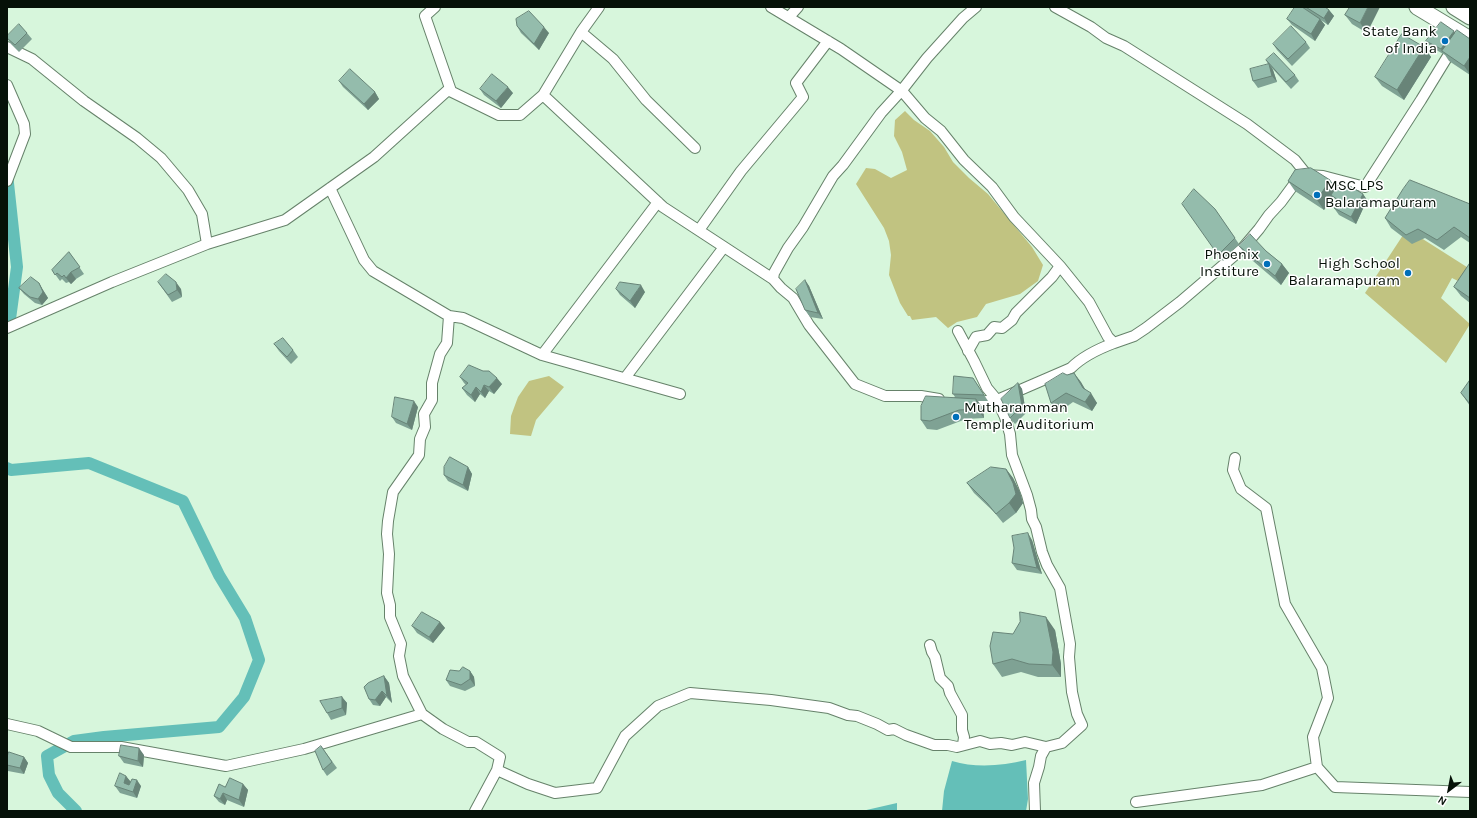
<!DOCTYPE html>
<style>
body{margin:0}
#map{position:relative;width:1477px;height:818px;overflow:hidden;background:#d7f6dc;font-family:Karla,sans-serif}
canvas{display:block}
.frame{position:absolute;inset:0;border:8px solid #061108;pointer-events:none}
.north{position:absolute;left:1429px;top:770px;width:40px;height:40px;-webkit-text-stroke:3px #fff;paint-order:stroke;rotate:212deg;font-size:11px;font-weight:700;line-height:16px;text-align:center;color:#061108}
.north::after{content:'';display:block;margin:auto;width:14px;height:18px;background:#061108;clip-path:polygon(50% 0,100% 100%,50% 72%,0 100%)}
</style>
<div id="map">
<canvas width="1477" height="818"></canvas>
<div class="frame"></div>
<div class="north">N</div>
</div>
<script>
const ctx = document.querySelector('canvas').getContext('2d');
ctx.lineJoin = 'round';
function fillPath(path, color) { ctx.fillStyle = color; ctx.fill(path, 'evenodd'); }
function stroke(path, color, width, dash) { ctx.strokeStyle = color; ctx.lineWidth = width; ctx.lineCap = dash ? 'butt' : 'round'; ctx.setLineDash(dash || []); ctx.stroke(path); }
function write(font, color, halo, rows, align = 'center') {
  ctx.font = font + ' Karla,sans-serif'; ctx.lineWidth = 3; ctx.setLineDash([]); ctx.textBaseline = 'middle'; ctx.strokeStyle = halo; ctx.fillStyle = color; for (const [text, x, y, turn = 0] of rows) {
    ctx.save(); ctx.translate(x, y); ctx.rotate((+turn || 0) * Math.PI / 180); ctx.textAlign = isNaN(turn) ? turn : align; if (halo) ctx.strokeText(text, 0, 0); ctx.fillText(text, 0, 0); ctx.restore();
  }
}
fillPath(new Path2D(`
 M905,111l9,9 16,11 14,16 9,15 16,16 19,16 44,53 11,18 -5,16 -18,13 -34,10 -9,13 -20,5 -9,6 -12,-11 -24,3 -2,-4h-2l-8,-13 -11,-28 2,-20 -2,-14 -5,-13 -28,-44 10,-16 9,1 16,9 16,-8 -5,-18 -8,-16 1,-16z
 M1407,229l63,40 -8,14 -10,-5 -11,20 29,26 -24,39 -81,-70z
 M549,376l15,11 -28,33 -5,16 -21,-2 1,-18 7,-19 11,-16z`), '#c1c381');
fillPath(new Path2D(`
 M1026,760l2,39 -2,12h-84l2,-20 8,-30c23,7 50,5 74,-1z
 M897,803v8h-35z`), '#64bfb8');
stroke(new Path2D(`
 M7,174l10,93 -7,52 -3,1
 M7,468l4,2 78,-7 94,38 36,74 26,43 14,42 -15,37 -25,30 -115,10 -30,4 -27,15 2,19 9,18 18,18`), '#64bfb8', 12);
const street = new Path2D(`
 M435,7l-10,9 26,75
 M771,7l70,42 61,42 23,27 16,13 23,29 28,27 22,30 46,49 29,36 19,35 6,6 20,-7 12,-8 34,-26 62,-53 17,-20 10,-14 12,-13 14,-19 12,-8 16,1 42,11 56,-87 33,-54
 M1055,7l36,20 15,11 18,8 123,78 48,36 12,15
 M789,17l9,-10
 M581,32l32,27 33,41 49,48
 M7,47l25,12 52,42 53,37 24,20 27,32 14,24 5,30
 M7,85l17,39 1,10 -18,47
 M543,95l120,112 110,72
 M330,188l34,72 9,11 76,45 14,2 79,37 138,39
 M699,230l42,-59 62,-74 -7,-14 32,-42
 M449,316l-2,27 -7,11 -8,29v17l-8,14 1,13 -5,12 -1,16 -26,37 -5,29 -1,13 2,20 -2,39 3,12v12l11,27 -2,12 4,20 19,38 21,15 25,13h8l24,15 -3,13 -22,41
 M7,328l105,-46 95,-38 78,-24 89,-63 74,-67 51,25h21l23,-20 38,-63 18,-25
 M958,331l16,30 13,27 10,12 74,-32c12,-12 27,-19 43,-25
 M968,351l8,-14 11,-2 7,-8 8,1 10,-8 4,-7 36,-36 8,-11
 M542,355l116,-153
 M625,378l99,-131
 M939,399l-18,-3h-36l-30,-12 -46,-59 -16,-27 -12,-10 -8,-9 1,-6 14,-25 15,-21 30,-51 10,-11 38,-52 21,-23 25,-32 36,-40 13,-11
 M966,401l11,1 20,-2 8,17 5,17 2,21 15,40 4,15 1,9 4,8 6,25 5,13 13,23 10,56 -1,13 3,35 5,22 5,11 -20,18 -16,4 -5,9 -2,11 -5,16 1,28
 M1235,458l-2,12 8,19 25,19 19,96 37,64 6,30 -15,39 4,30 18,20 135,5
 M930,645l2,7 3,5 5,21 8,8 2,7 12,22v15l2,7 -1,8
 M7,724l31,7 33,16h50l105,19 78,-17 118,-35
 M497,770l31,14 27,9 42,-5 28,-52 33,-30 32,-13 81,7 58,8 19,7 9,1 20,8 11,6 6,-1 12,6 28,10h14l9,2 23,-6 10,3 11,-1 11,2 13,-3 21,5
 M1136,802l126,-17 55,-18`);
const primary = new Path2D(`
 M1417,7l53,32
 M1454,7l16,10`);
stroke(street, '#66826a', 12);
stroke(primary, '#66826a', 17);
stroke(street, '#fff', 10);
stroke(primary, '#fff', 15);
fillPath(new Path2D(`
 M1302,7h23l4,3 5,6 -6,9 -7,-5 4,5 -10,16 -23,-16 -5,-6z
 M1350,7l17,26 -15,-9 -7,-9z
 M517,26l32,7 -10,17 -18,-17z
 M27,33l5,6 -13,13 -8,-8 -4,-6z
 M1455,33l15,6v36l-21,-14 -4,-6 -14,-8 -5,-6z
 M1306,42l4,6 -18,18 -15,-16 -4,-6z
 M1424,47l7,10 -27,43 -22,-14 -7,-9z
 M1266,60l29,15 4,6 -8,8 -19,-21 1,2 4,12 -19,6 -5,-7 15,-17z
 M339,81l36,11 4,7 -11,11 -25,-23z
 M480,89l33,4 -12,15 -17,-13z
 M1330,180l6,8 27,6 4,6 -11,24 -17,-9 -5,-7 3,-6 -4,-6 -9,14 -29,-19 -7,-10z
 M1182,204l33,5 24,35 -16,17z
 M1470,204v39l-9,-6 -17,13 -19,-12 -13,6 -21,-16 -6,-10z
 M1239,246l27,5 16,13 7,9 -8,12 -35,-30z
 M69,252l15,22 -8,5 -5,5 -2,-2 -3,1 -4,-4 -2,2 -8,-11z
 M1470,263v40l-9,-7 -7,-9z
 M805,280l4,6 14,33 -13,-2 -5,-7z
 M158,282l23,7 1,8 -10,5z
 M39,283l4,7 5,8 -6,7 -7,-2 -11,-9 -5,-6z
 M616,289l29,3 -10,16 -15,-13z
 M274,344l19,6 5,7 -7,7 -12,-13z
 M1074,373l11,16 12,14 -5,8 -19,-9 -15,11 -7,-10z
 M460,377l42,7 -8,10 -5,-3 -4,7 -5,-4 -5,8 -8,-7 -5,-7 4,-3 -2,-2z
 M973,378l15,23h-10l5,7 1,10 -18,1 -29,11 -10,-1 -6,-9 34,-23 -2,-3z
 M1470,380v26l-9,-13z
 M1018,383l4,6 4,24 -11,11 -5,-6z
 M418,407l-6,23 -16,-7 -4,-6z
 M468,467l4,7 -4,17 -20,-10 -4,-6z
 M1006,469l7,9 7,14 3,11 -7,10 -13,10 -9,-11 -20,-19 -7,-10z
 M1032,540l10,34 -25,-4 -5,-7z
 M440,622l5,6 -12,15 -16,-10 -5,-7z
 M1055,630l6,34v13h-23l-17,-5 -19,5 -9,-13 20,-30z
 M459,671h11l4,6 1,9 -10,5 -15,-5 -4,-6z
 M384,676l5,7 3,20 -6,-6 -6,9 -7,-1 -4,-6z
 M342,697l5,6 -1,12 -15,5 -4,-7z
 M321,746l16,22 -10,8 -4,-6z
 M144,755l-1,12 -19,-4 -5,-7z
 M7,757h17l4,6 -4,11 -16,-3 -1,-2z
 M126,776l4,6 11,4 -4,12 -17,-5 -5,-7z
 M243,784l5,6 -4,17 -17,-7 -2,5 -6,-3 -5,-6 11,-9z`), '#7fa294');
fillPath(new Path2D(`
 M1368,7h12l-13,26 -7,-10z
 M1329,10l5,6 -6,9 -4,-7z
 M1320,19l5,6 -10,16 -4,-7z
 M544,27l5,6 -10,17 -5,-6z
 M1454,31l4,6 -15,15 -2,-3z
 M1424,47l7,10 -27,43 -7,-10z
 M1470,57v15l-1,-1 1,2v1l-6,-8z
 M1269,64l4,6 4,12 -5,-6z
 M508,87l5,6 -12,15 -5,-7z
 M375,92l4,7 -11,11 -4,-6z
 M1330,180l7,10 -6,5 2,1 -9,14 -7,-10z
 M1363,194l4,6 -11,24 -5,-7z
 M1282,264l7,9 -8,12 -6,-9z
 M71,272l5,7 -5,5 -5,-6z
 M805,280l4,6 14,33 -5,-6z
 M176,282l5,7 1,8 -5,-7z
 M39,283l4,7 5,8 -6,7 -4,-6z
 M641,285l4,7 -10,16 -5,-7z
 M1074,373l7,9 8,14 2,-3 6,10 -5,8 -7,-9 -2,-14z
 M497,378l5,6 -8,10 -5,-7z
 M1018,383l4,6 4,24 -4,-7z
 M484,385l5,6 -4,7 -4,-6z
 M476,387l4,7 -5,8 -4,-7z
 M976,399l7,9 1,10 -7,-9z
 M414,401l4,6 -6,23 -5,-6z
 M468,467l4,7 -4,17 -5,-6z
 M1006,469l7,9 7,14 3,11 -7,10 -7,-10z
 M1028,533l4,7 10,34 -5,-6z
 M1046,617l9,13 6,34v13l-9,-12z
 M440,622l5,6 -12,15 -4,-6z
 M470,671l4,6 1,9 -5,-7z
 M384,676l5,7 3,20 -5,-7z
 M382,691l4,6 -6,9 -5,-6z
 M342,697l5,6 -1,12 -4,-7z
 M139,748l5,7 -1,12 -5,-6z
 M24,757l4,6 -4,11 -4,-6z
 M126,776l5,6 -2,7 -5,-6z
 M137,780l4,6 -4,12 -4,-6z
 M243,784l5,6 -4,17 -5,-7z
 M223,793l4,7 -2,5 -5,-6z`), '#688478');
const building = new Path2D(`
 M1295,7h7l18,12 -9,15 -24,-15z
 M1306,7h19l4,3 -5,8z
 M1350,7h18l-8,16 -15,-8z
 M529,11l15,16 -10,17 -17,-18 -1,-7z
 M1441,22l13,9 -13,18 -15,-8z
 M19,24l8,9 -12,12 -8,-7v-2z
 M1291,26l15,16 -18,17 -15,-15z
 M1457,30l13,9v18l-6,9 -22,-15z
 M1402,34l22,13 -27,43 -22,-13z
 M1274,53l21,22 -9,7 -20,-22z
 M1269,64l3,12 -19,5 -3,-12z
 M350,69l25,23 -11,12 -25,-23z
 M492,74l16,13 -12,14 -16,-12z
 M1311,168l19,12 -13,20 -29,-19 7,-11z
 M1410,180l60,24v34l-16,-11 -17,13 -19,-11 -12,6 -21,-17 18,-29z
 M1345,183l18,11 -12,23 -17,-9 4,-8 -7,-5 4,-6z
 M1194,189l21,20 20,29 -17,17 -36,-51z
 M1250,234l16,17 16,13 -7,12 -36,-30z
 M69,252l11,15 -9,5 -5,6 -2,-3 -2,2 -5,-4 -2,2 -3,-5z
 M1470,263v35l-16,-11z
 M166,274l10,8 1,8 -9,5 -10,-13z
 M31,277l8,6 4,9 -5,7 -8,-2 -11,-9z
 M805,280l13,33 -13,-3 -9,-21z
 M620,282l21,3 -11,16 -14,-12z
 M283,338l10,12 -6,7 -13,-13z
 M469,365l14,6h6l8,7 -8,9 -5,-2 -3,7 -5,-5 -5,8 -9,-7 6,-5 -8,-6z
 M1063,373l4,2 7,-2 9,15 8,5 -6,9 -19,-9 -15,10 -6,-19z
 M954,376l19,2 11,17 -31,-1z
 M1470,380v24l-9,-11z
 M1018,383l4,23 -12,12 -9,-19z
 M926,396l50,3 1,10 -18,1 -29,11 -9,-1v-14z
 M395,397l19,4 -7,23 -15,-7z
 M450,457l18,10 -5,18 -19,-10v-8z
 M991,467l15,2 7,14 3,11 -7,9 -13,11 -9,-11 -20,-20z
 M1028,533l9,35 -25,-5 2,-15 -2,-12z
 M422,612l18,10 -11,15 -17,-11z
 M1020,612l26,5 7,35 -1,13 -23,-1 -17,-5 -19,5 -3,-18 3,-14 20,2 7,-12z
 M463,667l7,4v8l-9,6 -15,-5 4,-10 9,1z
 M384,676l3,20 -5,-5 -7,9 -6,-1 -5,-12 4,-4z
 M342,697v11l-15,5 -7,-12z
 M121,745l18,3 -1,13 -19,-5z
 M321,746l11,16 -9,8 -8,-19z
 M9,752l15,5 -4,11 -13,-3v-8z
 M120,773l6,3 -2,7 5,2 3,-6 5,1 -4,12 -18,-6z
 M230,778l13,6 -4,16 -16,-7 -3,6 -6,-3 5,-12 6,3z`);
fillPath(building, '#94bcac');
stroke(building, '#688478', 1);
for (const [x, y, r, color] of [
 [1445,41,4,"#006fba"],
 [1317,195,4,"#006fba"],
 [1267,264,4,"#006fba"],
 [1408,273,4,"#006fba"],
 [956,417,4,"#006fba"]
]) { const dot = new Path2D(); dot.arc(x, y, r, 0, 2 * Math.PI); ctx.fillStyle = color; ctx.fill(dot); stroke(dot, '#fff', 1.5); }
write('15px', '#061108', '#fff', [
 ["State Bank",1437,32],
 ["of India",1437,49],
 ["MSC LPS",1325,186,"left"],
 ["Balaramapuram",1325,203,"left"],
 ["Phoenix",1259,255],
 ["Institure",1259,272],
 ["High School",1400,264],
 ["Balaramapuram",1400,281],
 ["Mutharamman",964,408,"left"],
 ["Temple Auditorium",964,425,"left"]
], 'right');
</script>
